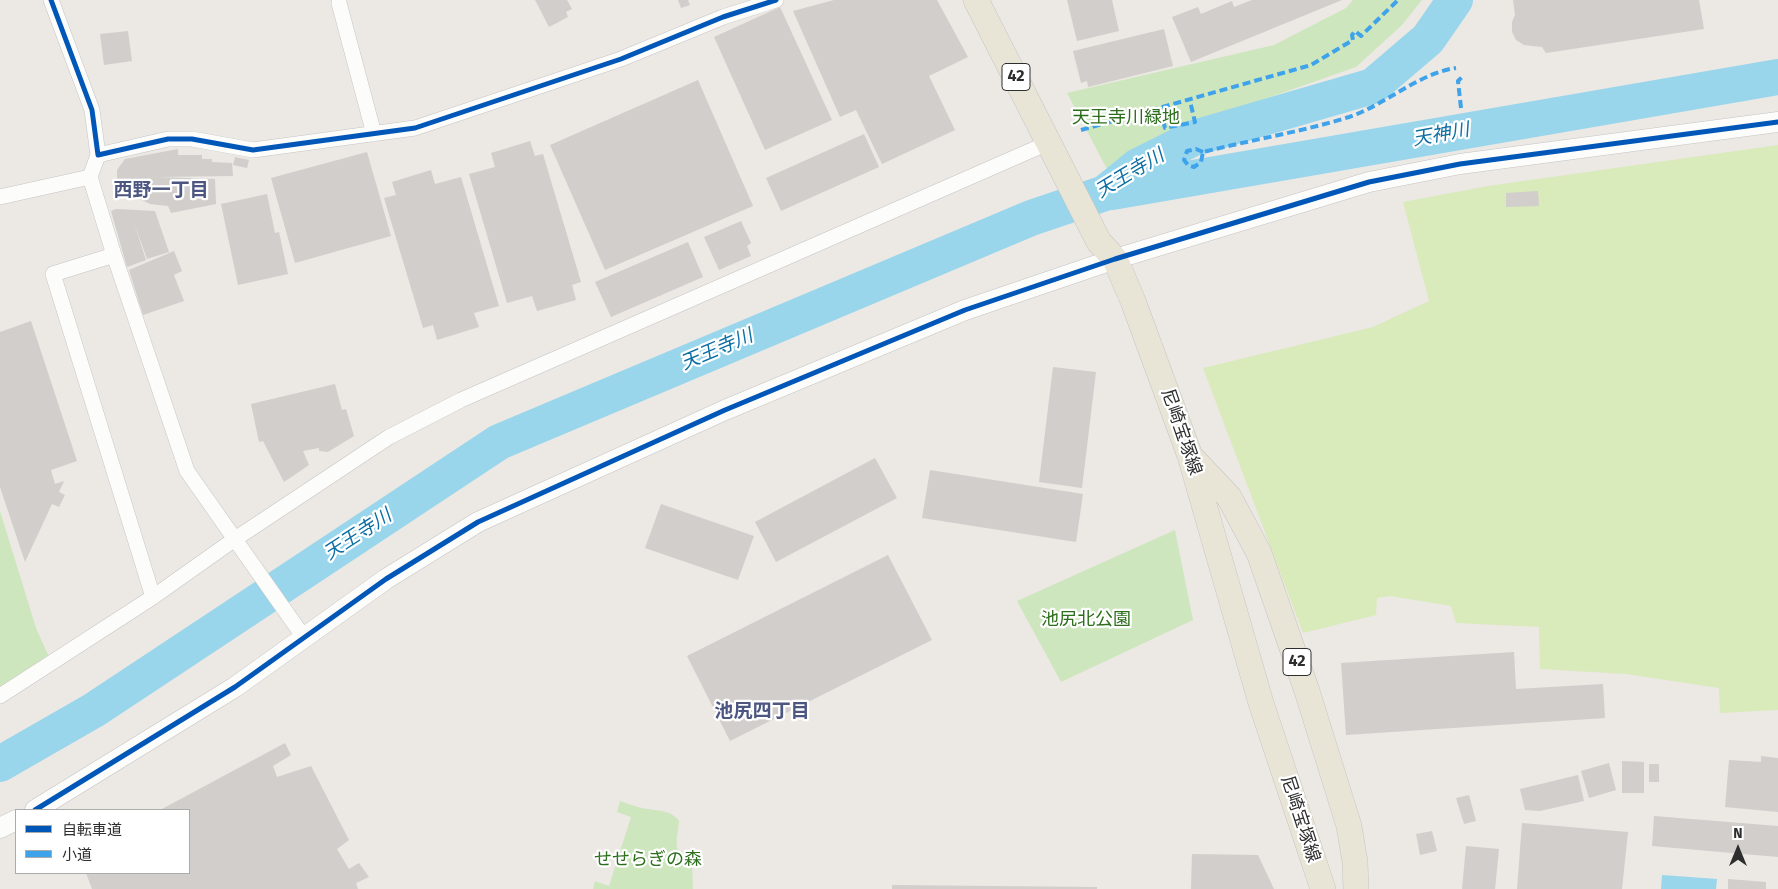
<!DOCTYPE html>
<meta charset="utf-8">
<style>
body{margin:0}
#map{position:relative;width:1778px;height:889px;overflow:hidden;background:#ece8e4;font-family:"Fira Sans","Noto Sans JP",sans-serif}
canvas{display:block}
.legend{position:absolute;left:15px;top:809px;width:175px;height:65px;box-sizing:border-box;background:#fff;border:1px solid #ababab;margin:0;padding:6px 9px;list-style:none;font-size:15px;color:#2e2e2e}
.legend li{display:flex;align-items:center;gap:10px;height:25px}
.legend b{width:25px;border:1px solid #ababab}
.north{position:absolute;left:1713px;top:824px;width:50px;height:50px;-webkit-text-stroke:4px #fff;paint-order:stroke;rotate:0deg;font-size:14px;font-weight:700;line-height:20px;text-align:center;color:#2e2e2e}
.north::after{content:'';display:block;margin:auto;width:18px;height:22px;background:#2e2e2e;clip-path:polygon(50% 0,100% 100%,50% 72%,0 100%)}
</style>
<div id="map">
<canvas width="1778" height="889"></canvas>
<ul class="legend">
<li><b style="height:6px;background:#0057b8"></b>自転車道</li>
<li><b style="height:6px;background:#3ea3eb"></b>小道</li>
</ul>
<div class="north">N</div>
</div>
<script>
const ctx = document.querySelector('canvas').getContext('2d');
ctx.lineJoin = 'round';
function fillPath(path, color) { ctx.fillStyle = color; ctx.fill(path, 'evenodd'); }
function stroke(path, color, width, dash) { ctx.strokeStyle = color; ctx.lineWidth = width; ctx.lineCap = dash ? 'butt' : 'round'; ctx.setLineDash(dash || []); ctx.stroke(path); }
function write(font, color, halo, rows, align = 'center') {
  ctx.font = font + ' "Fira Sans","Noto Sans JP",sans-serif'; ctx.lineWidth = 4.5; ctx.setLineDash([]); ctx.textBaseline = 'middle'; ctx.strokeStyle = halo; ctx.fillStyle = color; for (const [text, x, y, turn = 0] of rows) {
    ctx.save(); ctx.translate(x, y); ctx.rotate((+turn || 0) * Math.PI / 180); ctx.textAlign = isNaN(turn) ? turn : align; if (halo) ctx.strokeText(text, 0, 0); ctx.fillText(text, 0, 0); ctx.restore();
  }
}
fillPath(new Path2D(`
 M1353,0h69l-20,25 -46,42 -151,53 -97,51 -41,-78 207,-48 72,-37z
 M0,511l36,117 13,29 -49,30z
 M1175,530l18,90 -132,62 -44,-81z
 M620,801c9,3 19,7 28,8 12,2 23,1 31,12 -2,23 -8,29 13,43l1,25h-100l2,-8 14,5 22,-69 -14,-5z`), '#cee6be');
fillPath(new Path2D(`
 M1778,145v565l-58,3 -1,-25 -93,-14 -86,-5 -1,-42 -83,-4 -5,-17 -61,-10 -13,2 -1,17 -73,18 -100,-265 170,-41 56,-26 -26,-99 85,-16z`), '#d9eabb');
fillPath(new Path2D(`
 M1662,875l55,4 -1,10h-55z`), '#99d6ec');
stroke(new Path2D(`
 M1112,192l666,-115
 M0,764l94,-54 405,-268 532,-224 74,-25 33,-27 56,-28 179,-52 55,-47 27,-39`), '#99d6ec', 36);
fillPath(new Path2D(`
 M535,0h32l5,9 -6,3 2,5 -19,10z
 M678,0h10l2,5 -9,3z
 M834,0h103l31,57 -39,19 26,54 -73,34 -26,-54 -16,7 -47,-106z
 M1067,0h45l7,31 -42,10z
 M1252,0h90l-151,62 -19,-45 26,-10 3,7 31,-13 2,6z
 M1513,0h186l5,29 -158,24 -4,-6 -18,-2 -8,-5 -4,-8v-10l3,-7z
 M780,7l52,113 -67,30 -51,-113z
 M1164,29l9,37 -85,21 -1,-6 -6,2 -8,-32z
 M128,31l4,30 -28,4 -4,-31z
 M698,80l55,126 -148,64 -55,-125z
 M864,134l15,33 -98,44 -15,-33z
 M530,141l5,15 8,-2 38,128 -9,3 4,15 -39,11 -5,-15 -25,7 -38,-129 26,-7 -4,-14z
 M178,149v6h24v4h10v3l20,1 1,13 -75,1 57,2 1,25 -45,9 -3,-7 -18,-2 -29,-14 -4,-8v-12l8,-11z
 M367,152l24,84 -96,27 -24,-85z
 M235,157l14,3 -2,8 -14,-3z
 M431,170l4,14 26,-7 38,129 -25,7 5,14 -42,13 -4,-15 -10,3 -39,-130 12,-3 -4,-13z
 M1538,191l1,15 -33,1v-14z
 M267,194l8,39 4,-1 9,42 -50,11 -17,-81z
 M116,209l39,2 14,41 -22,7 -13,-36 12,37 -19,7 -16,-56z
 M741,221l10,22 -4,3 4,10 -32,14 -15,-33z
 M688,242l15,35 -92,40 -16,-35z
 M174,251l8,20 -8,4 10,26 -41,14 -14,-45z
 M31,321l46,140 -26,9 4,14 9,-3 -5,11 6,3 -6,12 -7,-3 -27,58 -25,-75v-155z
 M1053,367l43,5 -14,116 -43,-6z
 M335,384l7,26 4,-1 8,27 -26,16 -9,-1v-3l-16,3 6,14 -25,17 -21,-41 -4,1 -8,-38z
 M875,458l22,40 -121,64 -21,-40z
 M930,470l153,24 -7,48 -154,-24z
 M661,504l93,32 -16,44 -93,-32z
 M888,555l44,85 -202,101 -43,-85z
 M1514,652l2,37 87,-5 2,34 -259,17 -5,-72z
 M285,743l6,12 -18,11 4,11 34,-11 38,74 -12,9 12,20 10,-6 10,14 -13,6 2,6h-266l-6,-16h103v-63h-29z
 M1761,756l17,2v54l-53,-5 4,-47 32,2z
 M1622,761l22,1v31h-22z
 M1609,763l7,27 -27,8 -8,-27z
 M1649,764h10v18h-10z
 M1578,775l6,26 -44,10 -15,-1 -5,-21z
 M1469,795l7,26 -12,3 -8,-26z
 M1654,816l124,10v31l-126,-11z
 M1522,823l106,9 -6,57h-105z
 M1432,831l5,20 -17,4 -4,-21z
 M1466,846l33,3 -4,40h-33z
 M1192,854l66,1 16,34h-83z
 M1728,879l38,3v7h-38z
 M892,885l205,2v2h-205z`), '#d1cecb');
const minor = new Path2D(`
 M51,0l41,110 6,45 70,-16h24l61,11 162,-22 206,-69 102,-42 53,-17
 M339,3l35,131
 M98,155l-8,22 24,78 73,216 118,168
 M0,197l90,-20
 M114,255l-61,19 100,323
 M0,696l153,-99 82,-58 154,-102 72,-37 587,-257`);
const tertiary = new Path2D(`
 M35,810l200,-123 151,-108 92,-57 247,-112 240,-100 150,-51 254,-77 91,-18 318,-42
 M0,828l16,-8`);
const primary = new Path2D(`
 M976,0l123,242 16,17 18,42 57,155 71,247 62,186
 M1194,460l35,37 30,56 48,138 42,135 6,36 1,27`);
stroke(minor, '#c5c4c5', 16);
stroke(tertiary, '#c5c4c5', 21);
stroke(primary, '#c6c5c4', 26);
stroke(minor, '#fcfcfb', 15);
stroke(tertiary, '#fcfcfb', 20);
stroke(primary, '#e8e4d6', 25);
stroke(new Path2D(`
 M1461,108l-3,-27 4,-4
 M1160,109l5,19 30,-6 -5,-21
 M1081,130l230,-65 42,-25 -1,-5 3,-4 6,5 37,-36
 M1203,152l-7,-3 -9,2 -3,9 4,5 6,2 7,-5 2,-10c48,-12 98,-20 146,-35 36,-12 70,-44 107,-49`), '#3ea3eb', 4, [8, 4]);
stroke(new Path2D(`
 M51,0l41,110 6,45 70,-16h24l61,11 162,-22 206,-69 102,-42 53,-17
 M35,810l200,-123 151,-108 92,-57 247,-112 240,-100 150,-51 254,-77 91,-18 318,-42`), '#0057b8', 5);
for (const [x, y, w] of [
 [1016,77,28],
 [1297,662,28]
]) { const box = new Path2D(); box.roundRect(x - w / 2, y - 13.5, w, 27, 4); ctx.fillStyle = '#fff'; ctx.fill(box); stroke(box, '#2e2e2e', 1); }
write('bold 16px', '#2e2e2e', null, [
 ["42",1016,77],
 ["42",1297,662]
]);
write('18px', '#2c6e1b', '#fff', [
 ["天王寺川緑地",1126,118],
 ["池尻北公園",1086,620],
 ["せせらぎの森",648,860]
]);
write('18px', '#2e2e2e', '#fff', [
 ["尼崎宝塚線",1181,432,71],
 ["尼崎宝塚線",1300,819,72]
]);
write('italic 19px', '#0d6fa3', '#fff', [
 ["天神川",1441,135,-10],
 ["天王寺川",1130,174,-31],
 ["天王寺川",717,350,-23],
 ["天王寺川",358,535,-33]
]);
write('bold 19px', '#4d5680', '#fff', [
 ["西野一丁目",161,191],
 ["池尻四丁目",762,712]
]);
</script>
